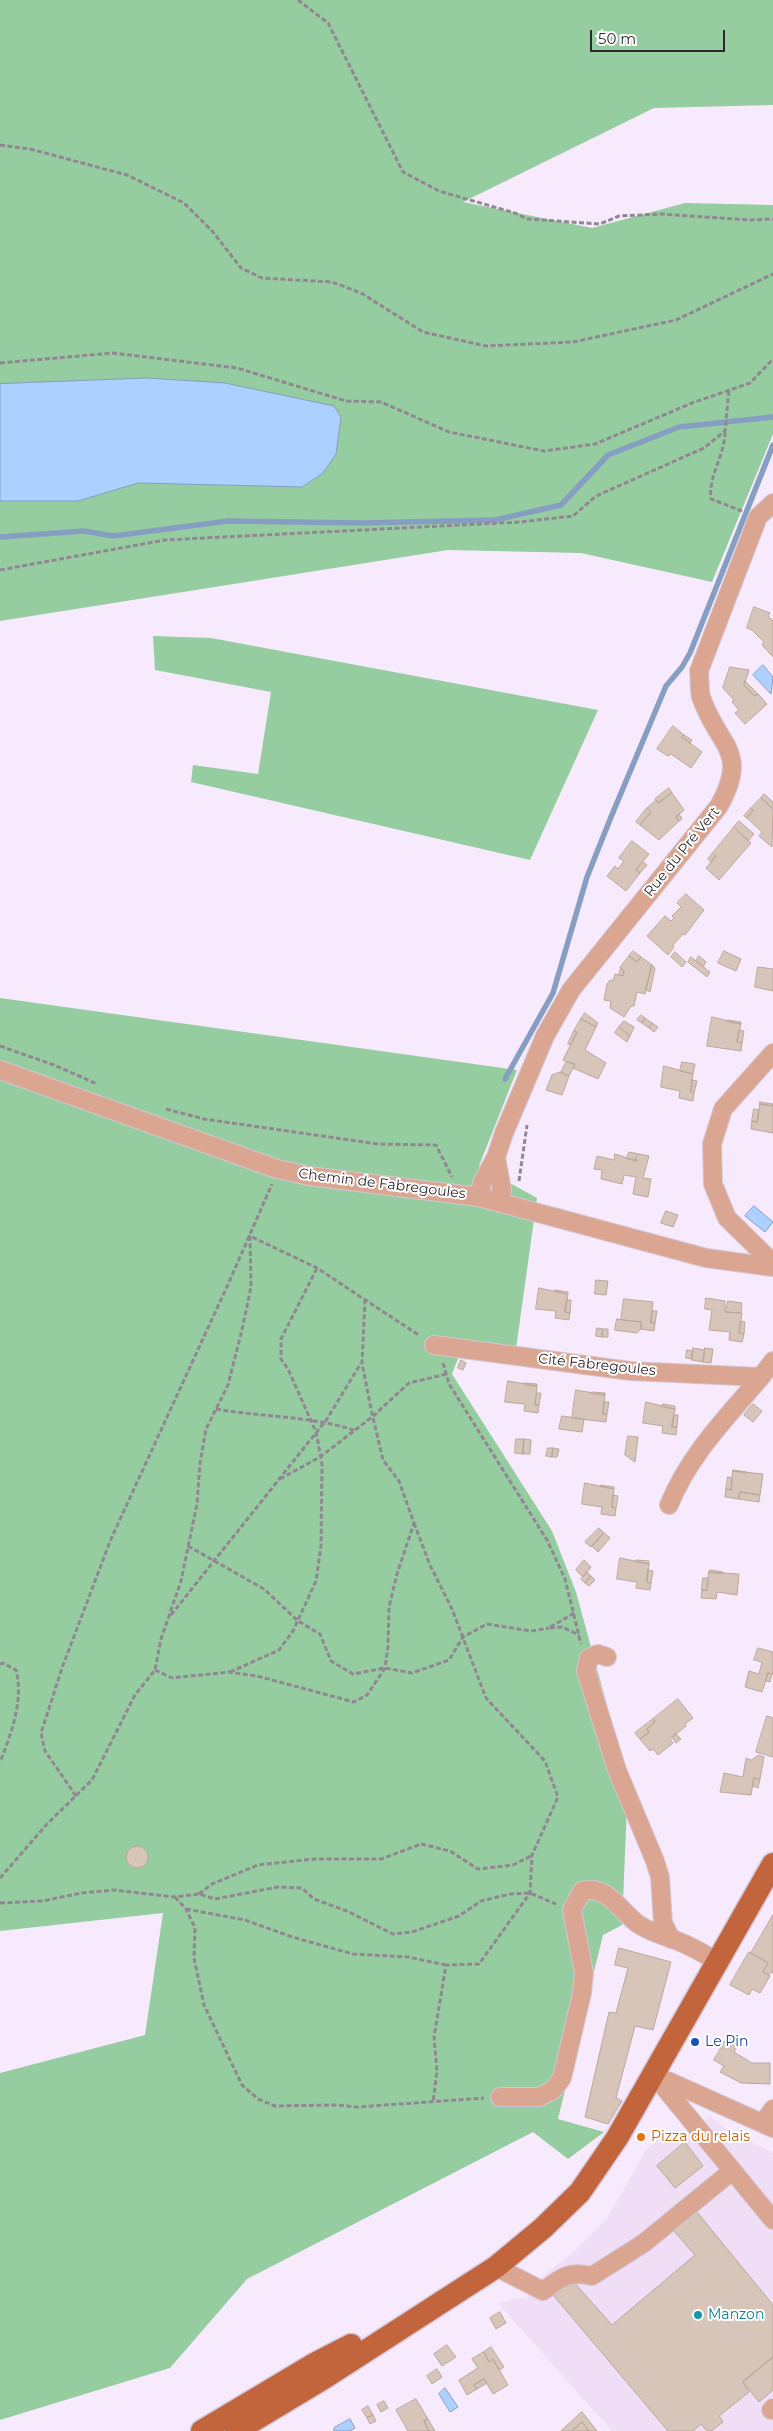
<!DOCTYPE html>
<meta charset="utf-8">
<style>
body{margin:0}
#map{position:relative;width:773px;height:2431px;overflow:hidden;background:#f7eafc;font-family:Montserrat,sans-serif}
canvas{display:block}
.scale{position:absolute;left:590px;top:30px;width:135px;height:22px;box-sizing:border-box;border:2px solid #2d282f;border-top:0;padding-left:6px;font-size:15px;line-height:18px;white-space:nowrap;color:#2d282f;-webkit-text-stroke:4px #fff;paint-order:stroke}
</style>
<div id="map">
<canvas width="773" height="2431"></canvas>
<div class="scale">50 m</div>
</div>
<script>
const ctx = document.querySelector('canvas').getContext('2d');
ctx.lineJoin = 'round';
function fillPath(path, color) { ctx.fillStyle = color; ctx.fill(path, 'evenodd'); }
function stroke(path, color, width, dash) { ctx.strokeStyle = color; ctx.lineWidth = width; ctx.lineCap = dash ? 'butt' : 'round'; ctx.setLineDash(dash || []); ctx.stroke(path); }
function write(font, color, halo, rows, align = 'center') {
  ctx.font = font + ' Montserrat,sans-serif'; ctx.lineWidth = 4; ctx.setLineDash([]); ctx.textBaseline = 'middle'; ctx.strokeStyle = halo; ctx.fillStyle = color; for (const [text, x, y, turn = 0] of rows) {
    ctx.save(); ctx.translate(x, y); ctx.rotate((+turn || 0) * Math.PI / 180); ctx.textAlign = isNaN(turn) ? turn : align; if (halo) ctx.strokeText(text, 0, 0); ctx.fillText(text, 0, 0); ctx.restore();
  }
}
fillPath(new Path2D(`
 M710,2116l15,12 48,25v278h-161l-114,-128 29,-6 15,-20 34,-27 32,-33 38,-67 15,-13 11,-2 11,5z`), '#efdef6');
fillPath(new Path2D(`
 M0,0h773v105l-119,3 -191,94 129,26 93,-25 88,2v229l-61,148 -131,-29 -133,-3 -448,71z
 M153,636l58,2 387,72 -68,150 -339,-78 2,-17 65,9 13,-82 -116,-22z
 M0,998l517,72 -38,96 58,32 -23,165 -55,-7 -7,18 100,157 24,61 52,190 -6,143 -19,10 -45,184 46,13 -36,27 -35,-27 -286,147 -77,89 -170,52v-347l145,-38 18,-122 -163,18z`), '#96cda0');
const water = new Path2D(`
 M147,378l78,5 109,23 7,11 -5,37 -13,19 -21,14 -164,-4 -60,18h-78v-117z
 M763,665l10,12 -2,17 -18,-19z
 M754,1206l19,16 -8,10 -20,-16z
 M445,2388l13,19 -8,5 -11,-18z
 M350,2419l5,9 -5,3h-16v-3z`);
fillPath(water, '#acd0ff');
stroke(water, '#869ec1', 1);
stroke(new Path2D(`
 M0,537l84,-6 29,5 115,-15 134,2 133,-3 66,-15 47,-50 71,-28 94,-10
 M505,1079l48,-86 34,-116 24,-60 55,-131 16,-19 8,-14 83,-208`), '#869ec1', 5.5);
const building = new Path2D(`
 M754,607l16,6 -2,3 5,5v36l-11,-12 2,-3 -12,-12 -5,-2z
 M730,667l19,3 -5,15 10,11 4,-2 9,10 -22,20 -10,-11 4,-3 -7,-8 2,-2 -11,-12z
 M745,681l13,13 -4,2 -10,-11z
 M673,726l11,9 -2,2 20,15 -11,16 -20,-14 -3,2 -11,-7z
 M684,735l8,5 -2,3 -8,-6z
 M669,788l3,5 -14,10 -3,-4z
 M672,793l12,17 -8,7 3,4 -20,19 -19,-15 11,-13 -4,-4 9,-8 2,3z
 M764,794l9,8v7l-12,-11z
 M761,798l12,11 -1,38 -13,-11 3,-4 -15,-14 6,-8 -2,-2z
 M647,808l4,4 -11,13 -4,-3z
 M751,808l2,2 -6,8 -3,-2z
 M679,814l3,5 -3,2 -3,-4z
 M739,821l15,13 -6,7 -14,-14z
 M734,827l17,16 -32,37 -13,-12 10,-12 -3,-3z
 M632,841l17,13 -13,16 4,3 -14,18 -19,-15 8,-10 3,3 6,-8 -5,-3z
 M713,853l3,3 -5,6 -3,-3z
 M643,862l4,3 -7,8 -4,-3z
 M686,894l18,16 -19,25 -2,-1 -10,11 1,2 -6,8 -21,-19 18,-20 6,5 3,-3 -2,-2 9,-9 -4,-4z
 M633,951l8,6 -4,5 -8,-6z
 M724,951l17,8 -5,12 -18,-8z
 M675,952l11,10 -4,5 -11,-10z
 M629,956l8,6 4,-5 11,8 -7,29 -8,-2 -3,14h-3l-7,11 -14,-9 1,-7 -7,-1 3,-16 3,-4 3,1 2,-7 8,2 1,-5 -4,-3z
 M699,956l7,6 -3,5 -7,-6z
 M691,957l19,15 -3,5 -19,-15z
 M652,965l3,3 -5,24 -4,-2z
 M758,967l15,2v22l-18,-4z
 M621,968l3,3 -1,5 -4,-1z
 M585,1013l13,10 -2,4 -15,-8z
 M641,1015l4,3 -3,5 -5,-3z
 M712,1017l29,7 -4,18 5,1 -1,8 -34,-5z
 M645,1018l7,5 -3,5 -7,-5z
 M581,1019l15,8 -11,23 21,13 -8,16 -25,-11 2,-4 -12,-4 14,-28 -3,-1z
 M728,1020l13,2v2l-13,-2z
 M624,1021l10,6 -4,9 -11,-9z
 M652,1023l6,4 -4,5 -5,-4z
 M619,1027l11,9 -3,6 -12,-9z
 M739,1030l5,1 -2,12 -5,-1z
 M574,1031l3,1 -6,13 -3,-1z
 M566,1062l9,2 -6,12 -8,-3z
 M682,1062l13,2 -2,10 -13,-3z
 M664,1066l29,8 -2,18 3,1 -1,8 -14,-3 1,-7 -19,-4z
 M561,1072l8,4 -7,19 -16,-5 6,-15z
 M692,1080l5,1 -3,12 -3,-1z
 M760,1102l13,2 -1,2 -12,-2z
 M760,1104l12,2 1,-2v29l-22,-4 1,-8 5,1z
 M754,1109l5,1 -2,12 -5,-1z
 M629,1152l10,2 -4,4 2,3 -10,-2z
 M615,1154l22,7 -2,-3 4,-4 10,2 -6,22 8,1 -3,18 -15,-3 3,-17 -12,-2 -2,9 -21,-5 1,-9 -8,-1 3,-13 17,4z
 M666,1211l12,4 -5,12 -12,-4z
 M596,1280l12,1 -2,14 -11,-1z
 M539,1288l29,6 -3,18 5,1 -1,7 -14,-2 1,-7 -20,-2z
 M555,1290l13,2v2l-13,-2z
 M706,1298l19,3v11l17,1 -3,20 5,1 -2,8 -13,-2 1,-8 -21,-2 3,-20 -7,-1z
 M624,1299l29,3 -2,21h4l-1,8 -13,-2v-7l-20,-2z
 M567,1300h4l-1,13 -5,-1z
 M728,1301l14,2 -1,10 -15,-1z
 M652,1311h5l-2,12h-4z
 M617,1319l24,3v7l-4,4 -22,-3z
 M741,1321l4,1 -1,12 -5,-1z
 M597,1328l6,1 -1,8 -6,-1z
 M603,1329h5v8h-6z
 M693,1348l12,2 -2,12 -11,-2z
 M705,1348l8,1 -2,14 -8,-1z
 M687,1350l6,1 -1,8 -6,-1z
 M461,1360l5,3 -3,7 -5,-2z
 M508,1381l29,5 -2,19h4l-1,8 -14,-2 1,-7 -20,-2z
 M524,1383l13,1v2l-13,-1z
 M576,1390l29,5 -2,19h4l-1,8 -34,-4z
 M592,1392l13,1v2l-13,-1z
 M537,1393h4l-2,12h-4z
 M604,1402h5l-2,12h-4z
 M646,1402l29,7 -3,18h5l-1,8 -14,-2 1,-7 -20,-3z
 M663,1404l12,2v3l-13,-2z
 M753,1404l9,7 -9,11 -9,-7z
 M674,1415h4l-1,12h-5z
 M562,1416l22,3 -2,13 -23,-3z
 M628,1436l10,1 -3,25 -10,-7z
 M516,1439h8l-1,15 -8,-1z
 M524,1439l7,1 -1,14h-7z
 M548,1448h5l-1,9 -6,-1z
 M553,1448l6,1 -2,8h-5z
 M733,1470l14,2 -1,1 -13,-2z
 M733,1471l30,3 -3,21 -20,-3 -1,7 -14,-2 1,-8 5,1z
 M728,1477l4,1 -1,12 -5,-1z
 M585,1483l29,6 -2,18 4,1 -1,8 -14,-2 1,-7 -20,-3z
 M601,1485l13,2v2l-13,-2z
 M740,1492l20,3 -1,7 -20,-3z
 M613,1495l5,1 -2,12 -4,-1z
 M599,1528l5,5 -13,14 -6,-5z
 M604,1533l6,5 -12,14 -6,-6z
 M620,1558l29,6 -2,18 4,1 -1,7 -14,-2 1,-6 -20,-3z
 M584,1560l7,7 -8,10 -7,-7z
 M636,1560l13,1v3l-13,-2z
 M648,1570l5,1 -2,12 -4,-1z
 M710,1570l13,2 -1,2 -13,-2z
 M587,1572l4,4 -6,7 -4,-4z
 M709,1572l30,2 -2,21 -20,-3 -1,7 -15,-1 1,-8h5z
 M591,1576l4,4 -6,6 -4,-3z
 M703,1578h5l-1,12h-5z
 M758,1648l15,4v22l-5,-1 -6,19 -17,-5 4,-16 10,3 3,-12 -8,-2z
 M768,1673l4,1 -2,8 -4,-1z
 M678,1699l15,19 -8,6 1,2 -16,13 3,4 -15,12 -5,-6 -3,2 -10,-12 9,-7 -2,-3 8,-7 -2,-3z
 M767,1716l6,2v39l-17,-5z
 M653,1719l2,3 -8,7 2,3 -9,7 -5,-6z
 M676,1734l5,5 -5,4 -4,-6z
 M759,1755l5,2 -4,22 -6,-1 -3,17 -31,-3 4,-19 19,4 3,-19 5,2z
 M754,1778l6,1 -2,9 -5,-2z
 M126 1857a11 11 0 1 1 22 0a11 11 0 1 1-22 0Z
 M773,1915v58l-2,-1 -2,3 -6,-3 5,-9 -17,-10z
 M619,1948l52,14 -18,68 -18,-4 -19,72 6,3 -14,23 -23,-7 24,-105 7,1 12,-45 -13,-3z
 M749,1952l19,11 -5,9 7,4 -10,17 -8,-4 -3,6 -19,-10z
 M727,2038l11,6 -4,8 18,11h18v21l-29,-1 -21,-11 4,-6 -10,-6z
 M685,2142l18,24 -28,22 -18,-22z
 M697,2212l76,93v52l-30,25 6,10 -30,24 4,6 -12,9h-4l-6,-7 -8,7h-25l-115,-136 19,-15 40,45 83,-70 -22,-25z
 M500,2312l6,11 -10,6 -6,-11z
 M447,2345l9,12 -14,9 -8,-12z
 M491,2347l13,20 -5,3 -6,-11 -4,3 -5,-10z
 M484,2352l5,10 4,-3 15,26 -15,9 -9,-15 -10,6 3,4 -10,6 -8,-15 19,-12 -6,-9z
 M773,2357v33l-14,12 -16,-20z
 M437,2369l5,8 -10,7 -5,-8z
 M484,2379l3,4 -10,6 -3,-4z
 M416,2399l12,20 -4,2 5,10h-21l-12,-21z
 M384,2401l4,7 -7,4 -4,-7z
 M368,2406l5,9 -6,3 -5,-8z
 M582,2412l15,19h-8l-7,-9 -10,9h-11z
 M373,2415l3,6 -6,3 -3,-6z
 M428,2419l7,12h-6l-5,-10z
 M582,2422l7,9h-17z`);
fillPath(building, '#d8c5ba');
stroke(building, '#baa79c', 1);
const minor = new Path2D(`
 M773,1053l-50,56 -11,35 1,40 14,34 46,45
 M0,1070l277,99 32,7 170,21 227,61 67,9
 M496,1157l6,33 -4,12
 M479,1197l3,-14 14,-26 8,-24 41,-97 26,-46 148,-184c31,-56 -1,-59 -18,-109 -2,-7 -1,-18 -2,-26l59,-154 15,-14
 M434,1345l196,26 131,6 12,-16
 M669,1505c20,-50 58,-88 92,-128
 M607,1657l-9,-3 -9,4 -3,13 31,99 38,91 5,16 3,46 8,16
 M654,2075l119,145
 M657,2076l116,52
 M500,2097h39l14,-7 9,-12 20,-85 2,-20 -12,-63 10,-19c25,-7 38,20 56,33 13,9 28,12 42,18 13,5 26,13 38,20
 M763,2123l10,-14
 M496,2267l47,24c19,-14 25,-20 49,-15l52,-33 88,-72
 M771,2410l2,-2`);
const major = new Path2D(`
 M202,2431l114,-68 35,-18
 M236,2431l88,-53 172,-111 47,-39 37,-36 37,-54 156,-274`);
stroke(minor, '#d3c7d7', 20);
stroke(major, '#d3c7d7', 25);
stroke(new Path2D(`
 M298,0l30,23 75,149 36,19 76,22 12,6 73,5 19,-8 42,-2 88,6 24,-1
 M0,145l30,4 97,26 57,28 29,29 28,36 21,10 70,4 29,11 62,39 63,14 87,-4 103,-22 97,-46
 M0,363l113,-10 124,15 109,33 35,1 68,30 95,19 51,-7 97,-41 58,-20 23,-24
 M725,432c0,23 -17,44 -14,67l31,12
 M0,570l165,-30 355,-18 53,-6 23,-20 108,-48 21,-17 4,-41
 M0,1046l54,19 43,19
 M166,1109l38,10 174,25 58,1 16,32
 M519,1181l8,-56
 M443,1363l6,21 98,156 18,39 16,65
 M216,1409c46,8 94,7 138,21
 M280,1479l40,-22 52,-40 37,-34 38,-9
 M414,1523l16,42 22,44 34,89 59,63 13,36 -26,58 -2,38 -51,71 -33,1 -12,72 3,34 -4,31
 M188,1546l76,43 34,32 22,13 11,27 22,13 32,-6 27,5 37,-13 14,-23 24,-13 44,7 18,-3
 M574,1613l-25,15 13,-1 17,8
 M171,1615l156,-196 34,-56
 M0,1664l3,-1 13,7c8,29 -5,65 -16,92
 M155,1670l17,8 57,-6 28,4 97,26 13,-7 18,-27 3,-22 1,-39 8,-33 17,-51 -15,-42 -16,-21 -12,-51 -9,-46 3,-64
 M230,1672l49,-22 14,-19 23,-50 5,-35 1,-82 -6,-32 -28,-63 -7,-10v-20l36,-71
 M76,1796l-31,-45 -4,-18 21,-65 49,-129 119,-259 42,-96
 M0,1878l47,-54 45,-44 43,-85 20,-25 6,-31 20,-58 16,-77 3,-41 6,-34 22,-44 14,-55 9,-43 -1,-51 67,32 103,68
 M199,1894l13,-10 46,-19 56,-6h67l40,-15 29,7 28,18 35,-4 18,-9
 M175,1897l11,12 9,19 -1,30 10,47 38,80 16,14 17,7 61,-1 21,2 127,-9
 M0,1903l43,-2 38,-8 33,-3 60,7 25,-3 16,5 63,-12 24,1 12,11 33,12 46,23 19,-2 47,-16 22,-15 29,-7 20,-1 26,11
 M186,1909l59,11 47,17 61,17 55,3 38,8`), '#908793', 3, [5, 2.5]);
stroke(minor, '#dba691', 18);
stroke(major, '#c2643c', 22);
for (const [x, y, r, color] of [
 [695,2042,5,"#1a4fb4"],
 [641,2137,5,"#e8710a"],
 [698,2315,5,"#0f9aa8"]
]) { const dot = new Path2D(); dot.arc(x, y, r, 0, 2 * Math.PI); ctx.fillStyle = color; ctx.fill(dot); stroke(dot, '#fff', 2); }
write('14px', '#2d282f', '#fff', [
 ["Rue du Pré Vert",682,852,-51],
 ["Chemin de Fabregoules",382,1184,7],
 ["Cité Fabregoules",597,1365,6]
]);
write('14px', '#164399', '#fff', [
 ["Le Pin",705,2042]
], 'left');
write('14px', '#c56008', '#fff', [
 ["Pizza du relais",651,2137]
], 'left');
write('14px', '#0d838f', '#fff', [
 ["Manzon",708,2315]
], 'left');
</script>
